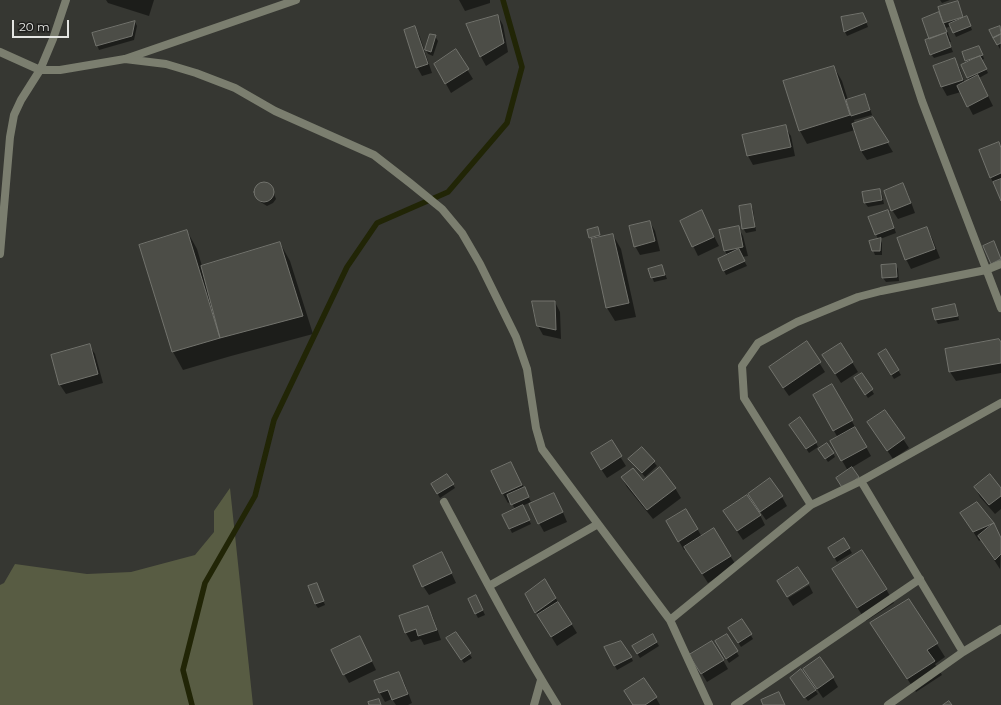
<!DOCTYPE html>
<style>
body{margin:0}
#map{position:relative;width:1001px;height:705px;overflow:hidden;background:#363732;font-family:Montserrat,sans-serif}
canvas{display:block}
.scale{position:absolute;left:12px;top:20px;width:57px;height:18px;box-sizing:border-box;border:2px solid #e4e5e2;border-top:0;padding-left:5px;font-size:12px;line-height:14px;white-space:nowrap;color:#e4e5e2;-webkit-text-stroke:3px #1e1e1c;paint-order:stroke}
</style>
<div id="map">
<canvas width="1001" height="705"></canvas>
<div class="scale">20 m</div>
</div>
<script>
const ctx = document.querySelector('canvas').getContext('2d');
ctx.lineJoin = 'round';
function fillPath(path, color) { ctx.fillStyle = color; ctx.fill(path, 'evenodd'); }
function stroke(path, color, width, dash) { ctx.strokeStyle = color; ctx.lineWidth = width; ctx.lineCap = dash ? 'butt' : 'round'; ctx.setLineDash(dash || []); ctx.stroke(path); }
fillPath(new Path2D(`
 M230,488l23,217h-253v-120l4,-2 11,-19 72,10 44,-2 64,-17 19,-23v-21z`), '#585c43');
fillPath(new Path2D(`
 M106,0h48l-5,16 -41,-13z
 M459,0h31v3l-25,8z
 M940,0h10l-8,3z
 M958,2l6,16 5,4 3,8 -16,7 -5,-11 -5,2 5,14h-2l4,10 -19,6 -3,-4 -1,-15 9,-26 3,6z
 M498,16l5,9 5,27 -22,14 -5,-9 -13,-33z
 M842,18l23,1 3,8 -21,9 -2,-4z
 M135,22l2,4 -3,14 -35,10 -6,-16z
 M415,27l5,10 12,36 -10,3 -5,-9z
 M1000,27l1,3 -1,19 -10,-18z
 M435,36l3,5 -5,15 -5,-2 -2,-4z
 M455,50l18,29 -22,14 -16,-29z
 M981,51l3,8 -2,1 6,13 -9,5 14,28 -20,9 -12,-23 -14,4 -5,-9 -7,-21 20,-6 5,9 5,14 5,-2 -8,-16 5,-2 -4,-10z
 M834,67l8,14 6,19 17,-5 2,4 5,16 -18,5 1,4 17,-6 21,34 -26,8 -6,-9 -6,-21 -48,14 -7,-13z
 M785,127l6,9 4,20 -42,9 -5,-9 -5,-20z
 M1001,149v50l-10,-21z
 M266,183l5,3 5,13 -3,4 -6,3 -8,-5 -4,-10 3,-6z
 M903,185l5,9 7,19 -17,6 -6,-9z
 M879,190l3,4 2,10 -16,3 -3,-4 -2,-10z
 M750,205l3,4 3,22 -10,2 -3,-5z
 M701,211l18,35 -21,10 -17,-35z
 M888,211l8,22 -16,6 2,4v12h-7l-2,-5 5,-11 -8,-21z
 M650,222l5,9 5,20 -20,4 -5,-9z
 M738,227l5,9 5,20 -6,1 5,9 -21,9 -7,-15 9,-4 -3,-5z
 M927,228l5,10 8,20 -29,11 -5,-10z
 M597,229l4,9 12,-3 8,14 15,68 -21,4 -8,-13 -15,-67 -2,-4z
 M187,231l10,18 5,17 78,-23 10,18 23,73 -82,22 -48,14 -10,-18 -33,-107z
 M896,265l2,4 1,12 -13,1 -3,-4z
 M662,266l5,13 -13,3 -5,-13z
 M555,302l5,10 1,27 -18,-4 -5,-9z
 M955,305l2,5 2,10 -21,4 -2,-4 -2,-10z
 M807,343l18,29 -36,24 -14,-20z
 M841,344l17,28 -17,11 -12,-19z
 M1001,344v29l-45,8 -6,-9 -4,-23z
 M89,345l6,9 8,29 -37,11 -6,-9 -8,-29z
 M886,350l15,25 -7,4 -15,-25z
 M862,374l12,20 -6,4 -13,-20z
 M832,385l39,71 -20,12 10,14 -13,-11 -17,-30 7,-3 -24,-43z
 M885,411l24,37 -16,11 -19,-28z
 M793,429l23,14 2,4 -9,6z
 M611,442l15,24 -19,12 -10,-15z
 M642,448l15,18 -12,11 -15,-18z
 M822,453h11l2,4 -7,5z
 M511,463l20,39 -9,4 9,18 -19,9 -2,-4 5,-20 -4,-7 -3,1 -5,-9z
 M447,475l8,13 -15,10 -8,-14z
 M622,478l53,10 6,10 -28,21 -26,-32z
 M975,487l26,3v19l-6,5 -15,-17z
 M782,497l5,9 -21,14 -12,-17z
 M559,503l8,19 -23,10 -5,-9z
 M977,503l16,21 8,15 -1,30 -19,-29 -2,1 -12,-19z
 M686,510l16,27 11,-8 23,36 -28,18 -22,-34 -2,1 -17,-29z
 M724,512l36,3 5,10 -22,15z
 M844,539l8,14 -15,9 -8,-14z
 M442,553l14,30 -27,12 -6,-9z
 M545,581l32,52 -20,13 -21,-34z
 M841,583l45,6 8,14 -28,18z
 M317,584l8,21 -7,3 -3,-4z
 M809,585l4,8 -20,13 -5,-8z
 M478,600l7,15 -7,3 -2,-4z
 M909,600l36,57 -10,7 7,11 -26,17 -36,-54z
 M428,607l5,10 8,23 -17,5 -3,-6 -10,3 -5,-9 -5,-16z
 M742,620l11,19 -12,8 -12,-19z
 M456,633l16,25 -8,5 -14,-21z
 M652,635l7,11 -19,12 -7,-11z
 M727,636l12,20 -10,7 -13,-21z
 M365,647l11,23 -27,13 -5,-9z
 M606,648l25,9 2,4 -16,9z
 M723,660l5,9 -21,13 -11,-18z
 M398,673l6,9 8,21 -4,2h-12l-4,-6 -7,3 -5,-9z
 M833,678l5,9 -15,11 -13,-19z
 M644,680l12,18 4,7h-27z
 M793,682l22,8 3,4 -10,7z`), '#0007');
stroke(new Path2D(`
 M192,705l-9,-35 22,-87 50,-87 19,-76 73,-153 30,-44 71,-31 59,-69 15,-56 -19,-67`), '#212506', 5.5);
const building = new Path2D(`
 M958,1l5,16 -20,6 -5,-16z
 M939,12l8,20 -18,7 -7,-20z
 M863,13l4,9 -23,10 -3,-15z
 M498,15l6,28 -24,14 -14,-33z
 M967,16l4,10 -18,7 -4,-9z
 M135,21l-3,15 -36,10 -4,-13z
 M415,26l13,38 -12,4 -12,-38z
 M1000,26l1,8 -8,4 -4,-8z
 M946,33l5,14 -21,8 -5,-15z
 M430,34l6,1 -5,17 -6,-2z
 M1001,34v9l-4,2 -4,-7z
 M979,46l4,9 -18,6 -3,-9z
 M456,49l13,20 -24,15 -11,-20z
 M980,56l7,13 -20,9 -6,-13z
 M955,58l8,22 -22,7 -8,-21z
 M834,66l16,49 -51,16 -16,-50z
 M978,75l10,21 -21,11 -10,-21z
 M865,94l5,16 -19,6 -5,-16z
 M873,117l16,25 -28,9 -9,-27z
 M786,125l5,22 -44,9 -5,-21z
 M999,142l2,6v25l-11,5 -11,-28z
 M1001,179v22l-8,-19z
 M254 192a10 10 0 1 1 20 0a10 10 0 1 1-20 0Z
 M903,183l8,20 -20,8 -7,-20z
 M880,189l2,11 -18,3 -2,-11z
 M751,204l4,23 -13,2 -3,-23z
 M702,210l12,27 -22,10 -12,-26z
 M888,210l6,18 -19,7 -7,-18z
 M650,221l5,20 -21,6 -5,-21z
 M739,226l4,21 -19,4 -5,-21z
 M598,227l2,8 -11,3 -2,-8z
 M927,227l8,22 -30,11 -8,-22z
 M187,230l33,108 -48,14 -33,-107z
 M613,234l16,69 -23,5 -15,-69z
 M881,238l-1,13h-8l-3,-10z
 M994,241l7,18 -10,5 -8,-18z
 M280,242l23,74 -83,22 -19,-72z
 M739,249l6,12 -22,10 -5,-12z
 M896,264l1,13 -15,1 -1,-13z
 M662,265l3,10 -14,3 -3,-9z
 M532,301h23l1,29 -19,-4z
 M955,304l3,12 -23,4 -3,-11z
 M999,339l2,3v21l-52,9 -4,-23z
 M807,341l14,21 -38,26 -14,-21z
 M841,343l12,19 -18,12 -13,-19z
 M90,344l8,30 -39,11 -8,-30z
 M886,349l13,21 -8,5 -13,-21z
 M862,373l11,16 -8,6 -11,-17z
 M832,384l21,36 -20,11 -20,-36z
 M885,410l20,28 -18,13 -20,-29z
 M800,417l17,25 -11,7 -17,-24z
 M855,427l12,20 -26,14 -11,-20z
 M612,440l10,16 -21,14 -10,-17z
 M827,443l7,10 -9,6 -7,-10z
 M642,447l13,14 -13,12 -14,-14z
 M511,462l11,23 -20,9 -11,-23z
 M660,467l16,21 -29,22 -26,-33 12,-9 10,12z
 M852,467l7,10 -16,12 -7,-11z
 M447,474l7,10 -17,10 -6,-10z
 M990,474l11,14v8l-12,9 -15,-18z
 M770,478l13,18 -23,16 -12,-18z
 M525,487l4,10 -18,8 -4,-10z
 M554,493l9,19 -25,12 -9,-20z
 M747,495l14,20 -24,16 -14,-20z
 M977,502l17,21 -21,9 -13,-19z
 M523,505l7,15 -21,9 -7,-14z
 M686,509l12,20 -20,13 -12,-21z
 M994,523l7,15v16l-6,6 -17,-24z
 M714,528l17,28 -29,18 -18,-27z
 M844,538l6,10 -16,10 -6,-10z
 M862,550l25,39 -30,19 -25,-39z
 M442,552l10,21 -30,14 -9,-21z
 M798,567l11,16 -22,14 -10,-16z
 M545,579l11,19 -21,15 -10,-19z
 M317,583l7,18 -9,3 -7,-18z
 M476,595l7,15 -8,4 -7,-15z
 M909,599l29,44 -11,7 8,11 -28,18 -37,-56z
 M558,602l14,22 -21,13 -14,-22z
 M428,606l9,24 -19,6 -2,-7 -11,4 -6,-17z
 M742,619l10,15 -14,9 -10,-15z
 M456,632l15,21 -10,7 -15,-22z
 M653,634l4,8 -20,12 -5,-8z
 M727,634l11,17 -12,8 -11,-18z
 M360,636l12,25 -29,14 -12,-25z
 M621,641l11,16 -18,9 -10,-19z
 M712,641l12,19 -23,14 -12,-19z
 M820,657l14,20 -17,12 -14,-20z
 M801,669l15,21 -12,8 -14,-20z
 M399,672l9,22 -16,6 -4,-10 -9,3 -5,-12z
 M644,678l13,19 -12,8h-12l-9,-14z
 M779,692l6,13h-22l-2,-5z
 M379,699l2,6h-12l-1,-3z
 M949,701l3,4h-9z`);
fillPath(building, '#4c4d47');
stroke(building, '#72736d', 1);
stroke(new Path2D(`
 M125,59l171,-59`), '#7b7e6f', 8);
stroke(new Path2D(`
 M889,0l33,101 79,207
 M0,52l40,18h20l65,-11 41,5 30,9 39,15 40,23 99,44 36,28 32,26 20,24 18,31 36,73 11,32 9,59 6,21 56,75
 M0,254l10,-117 4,-22 7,-15 19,-30 13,-31 13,-39
 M861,481l102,171
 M444,502c36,68 72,137 113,203
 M811,505l-67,-107 -2,-32 16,-23 39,-21 61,-25 23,-6 105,-21 15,-6
 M489,586l109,-62 72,96 39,85
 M670,620l141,-115 50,-24 140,-78
 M534,705l7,-25
 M735,705l185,-126
 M888,705l75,-53 38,-23`), '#7b7e6f', 8);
</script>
